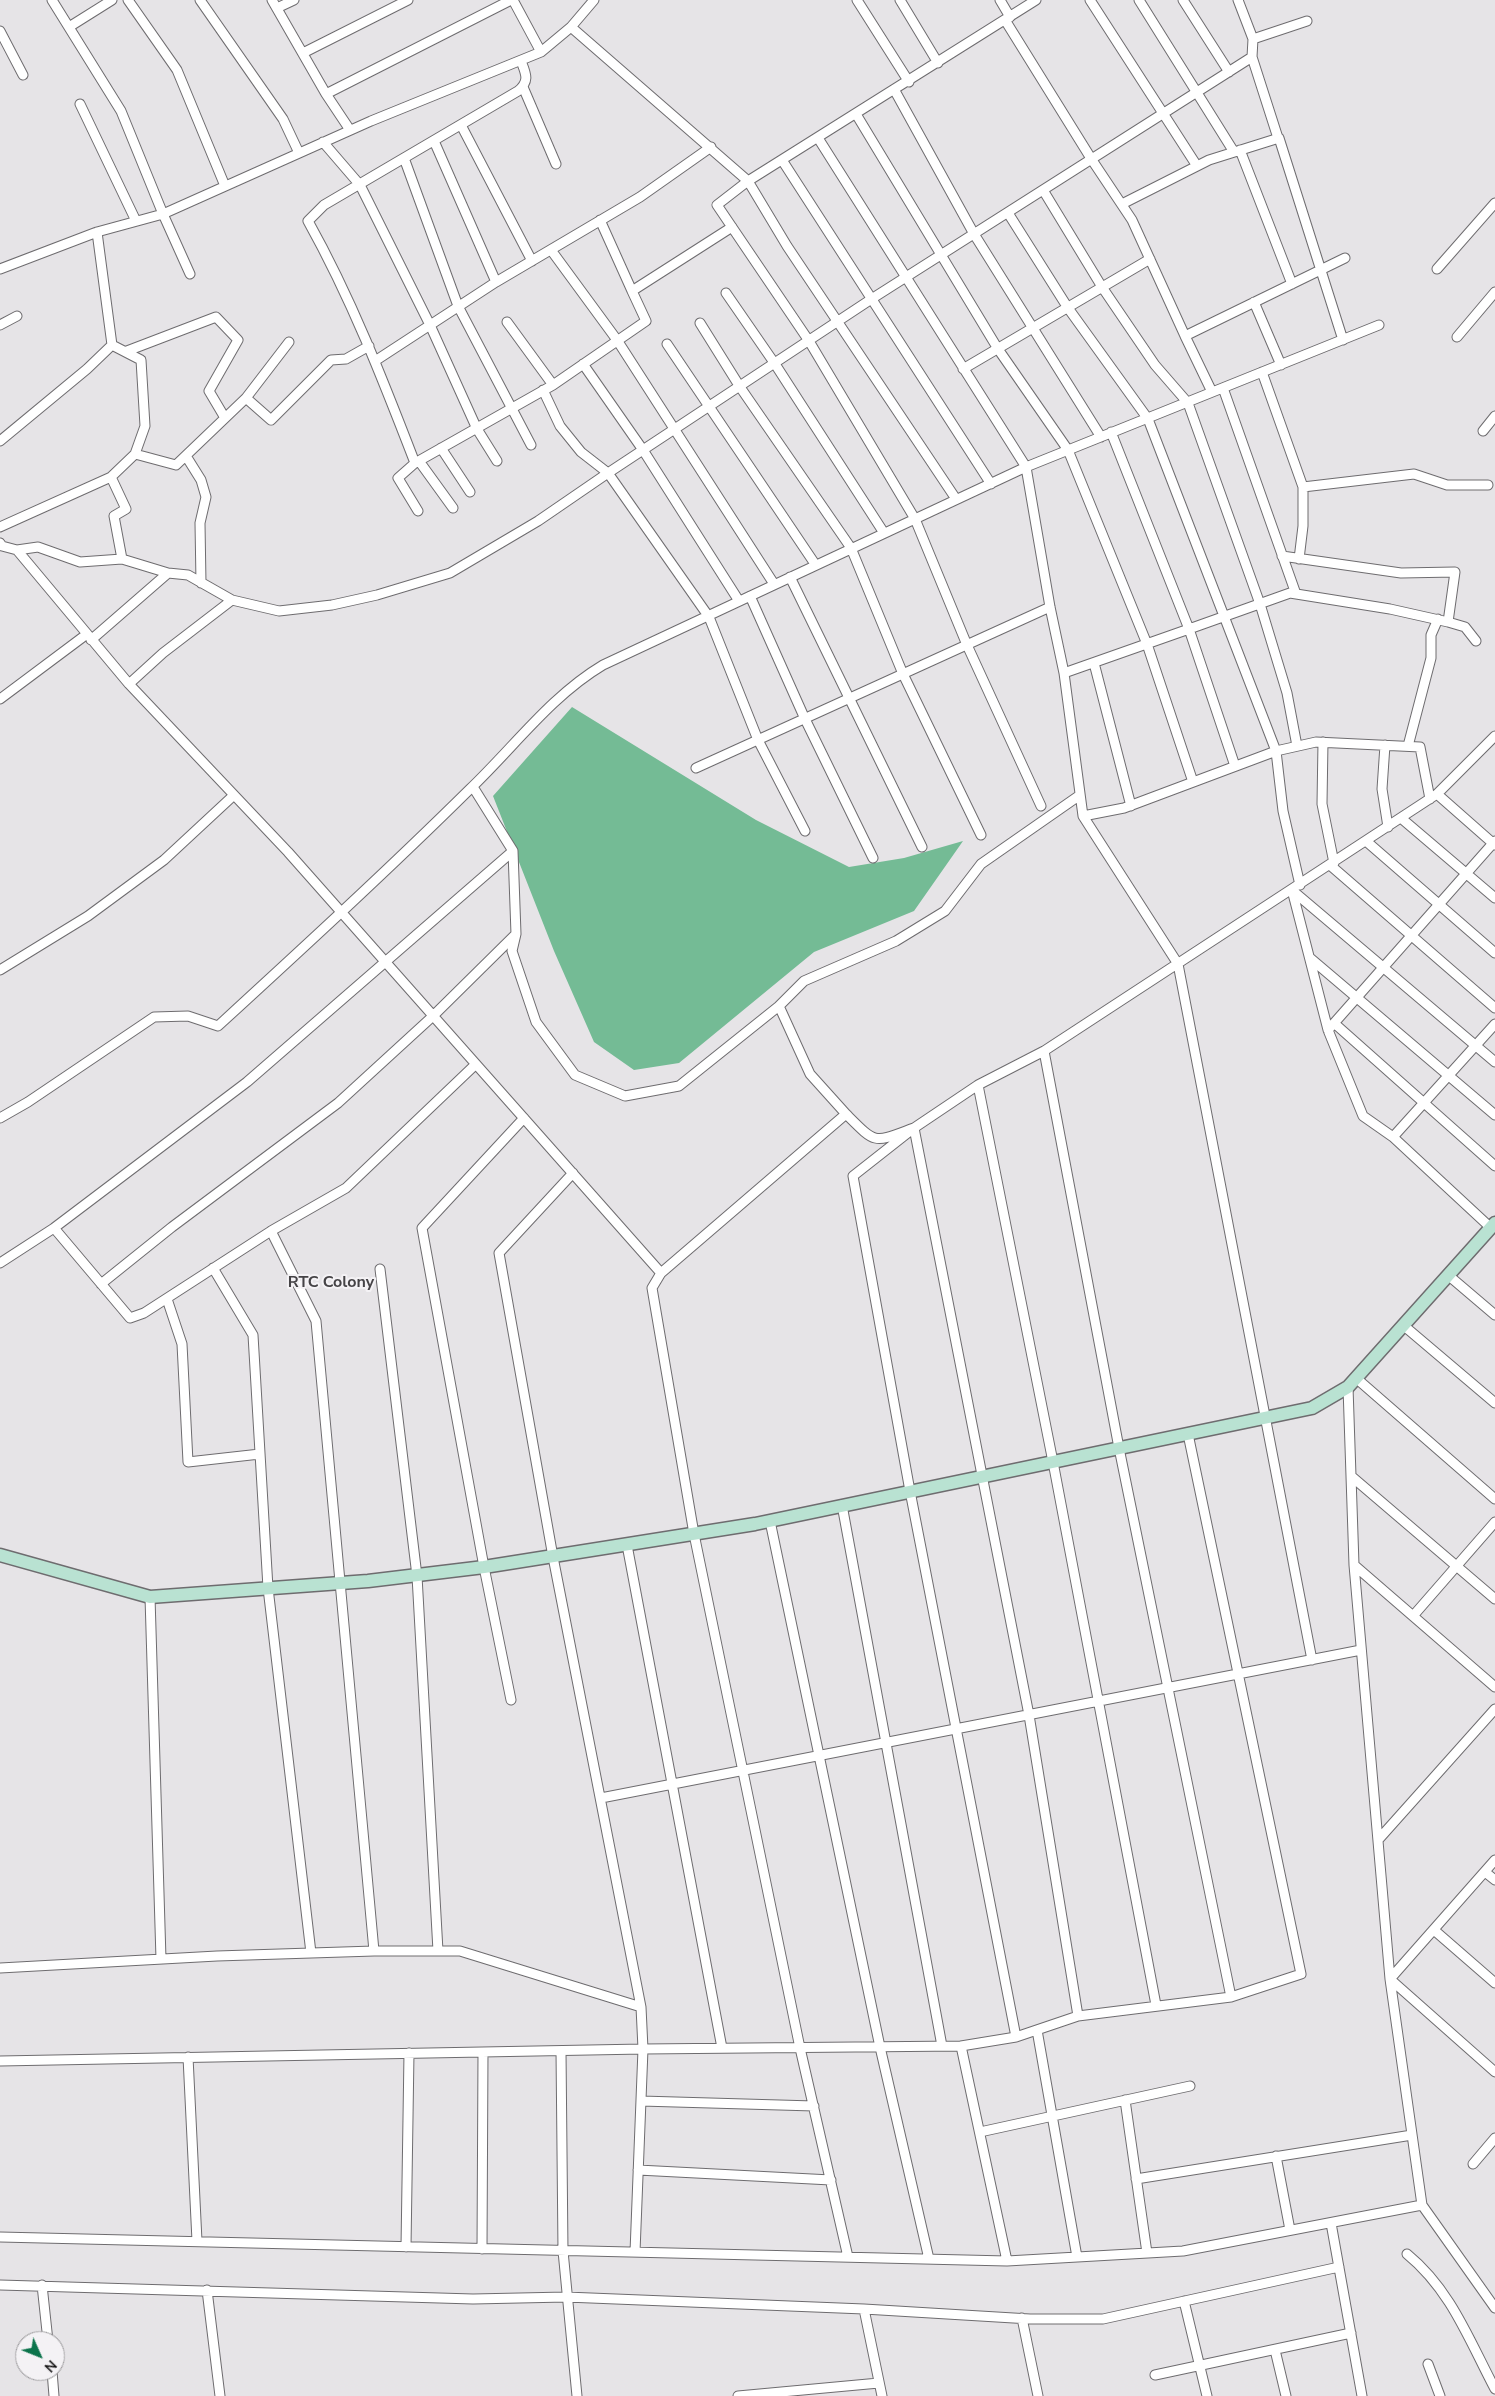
<!DOCTYPE html>
<style>
body{margin:0}
#map{position:relative;width:1495px;height:2396px;overflow:hidden;background:#e6e4e7;font-family:"Nunito Sans",sans-serif}
canvas{display:block}
.north{position:absolute;left:15px;top:2331px;width:50px;height:50px;box-sizing:border-box;background:#f4f2f5;border:1px solid #9b9a9c;border-radius:50%;rotate:134deg;font-size:14px;font-weight:700;line-height:20px;text-align:center;color:#161516}
.north::after{content:'';display:block;margin:auto;width:18px;height:22px;background:#0b734b;clip-path:polygon(50% 0,100% 100%,50% 72%,0 100%)}
</style>
<div id="map">
<canvas width="1495" height="2396"></canvas>
<div class="north">N</div>
</div>
<script>
const ctx = document.querySelector('canvas').getContext('2d');
ctx.lineJoin = 'round';
function fillPath(path, color) { ctx.fillStyle = color; ctx.fill(path, 'evenodd'); }
function stroke(path, color, width, dash) { ctx.strokeStyle = color; ctx.lineWidth = width; ctx.lineCap = dash ? 'butt' : 'round'; ctx.setLineDash(dash || []); ctx.stroke(path); }
function write(font, color, halo, rows, align = 'center') {
  ctx.font = font + ' "Nunito Sans",sans-serif'; ctx.lineWidth = 4; ctx.setLineDash([]); ctx.textBaseline = 'middle'; ctx.strokeStyle = halo; ctx.fillStyle = color; for (const [text, x, y, turn = 0] of rows) {
    ctx.save(); ctx.translate(x, y); ctx.rotate((+turn || 0) * Math.PI / 180); ctx.textAlign = isNaN(turn) ? turn : align; if (halo) ctx.strokeText(text, 0, 0); ctx.fillText(text, 0, 0); ctx.restore();
  }
}
fillPath(new Path2D(`
 M572,707l184,113 93,47 55,-9 59,-17 -49,70 -100,41 -135,111 -45,7 -40,-28 -40,-91 -61,-155z`), '#74bb95');
const street = new Path2D(`
 M52,0l69,111 42,103 27,60
 M128,0l49,70 48,116
 M200,0l83,119 16,34
 M272,0l54,94 185,-94
 M513,0l28,52
 M594,0l-23,27 177,154 288,-181
 M857,0l52,82
 M900,0l38,63
 M1000,0l10,17
 M1090,0l107,166
 M1139,0l95,152
 M1183,0l46,72
 M277,8l17,-8
 M1005,20l87,140 40,60 53,116 160,-78
 M69,27l43,-27
 M0,31l23,44
 M1253,39l54,-18
 M303,53l105,-53
 M1252,57l26,81
 M523,87l33,77
 M895,91l79,143 127,203
 M326,94l24,36
 M80,104l56,117
 M856,114l142,235 70,101 79,194 46,138
 M461,125l71,136
 M818,138l208,329 24,140 14,66 19,143 41,-8 152,-57 40,-9 104,5 10,52
 M434,141l62,141
 M323,142l37,43 70,140 47,104 20,32
 M1240,150l52,134
 M404,158l54,148 73,139
 M782,160l209,324
 M1043,190l59,97 53,78 33,38 72,201 27,89 10,53
 M1122,204l87,-44 70,-22 64,202
 M1008,213l60,95 80,111 128,332 7,60 17,74
 M600,220l32,71
 M551,250l66,90 157,244
 M0,269l97,-37 66,-18 208,-93 170,-69 30,-25
 M1437,269l58,-66
 M726,293l49,71 109,169
 M1254,302l27,63
 M507,322l46,63
 M700,323l40,64 111,161 52,126 78,161
 M0,325l17,-9
 M1185,336l27,56
 M1457,337l38,-45
 M667,344l148,220
 M112,345l29,15 4,66 -10,28 -24,23 15,32 -12,7 8,43 -42,3 -42,-15 -21,3 112,134 159,168 373,421
 M127,351l89,-34 22,23 -29,51 16,27
 M375,361l121,-79 144,-85 71,-50
 M583,364l60,86 96,151
 M963,369l187,-110
 M1262,372l41,115
 M1223,388l73,206
 M543,390l17,36 21,26 27,21 101,144 49,123 47,91
 M246,398l25,22 60,-60 15,-1 23,-13
 M1483,431l12,-15
 M0,441l87,-72 25,-24 -15,-113
 M441,448l29,44
 M135,454l41,11 70,-67 43,-56
 M186,456l15,24 5,17 -6,26 1,60
 M419,461l34,47
 M415,463c-32,-83 -64,-165 -107,-242l16,-16 194,-114c12,-10 8,-17 3,-30
 M956,499l-169,-253 -39,-65 -31,24 92,136 106,178 52,126 74,161
 M418,511l-20,-33 17,-15 138,-78 93,-64 -14,-30 100,-64
 M0,527l111,-50
 M0,543l2,3 15,4
 M1282,556l119,17 54,-1 -7,50
 M122,559l46,14 20,2 44,25 47,11 53,-6 45,-10 73,-22 88,-52 70,-48 265,-175 379,-241 1,-18 -15,-39
 M1299,559l4,-33v-39l111,-13 33,11h41
 M790,577l132,270
 M750,596l55,123 68,139
 M91,640l77,-67
 M1094,663l37,143
 M1064,673l125,-44 -78,-197
 M129,684l34,-31 69,-53
 M0,699l87,-65
 M1323,742l-1,62 12,59
 M1385,745l-3,44 6,38
 M1408,746l23,-88v-23l7,-16
 M1235,766l-46,-137 101,-36 100,16 58,13 17,5 11,14
 M696,768l354,-161
 M473,787l40,64 3,83 -4,17 24,71 39,53 50,21 54,-10 100,-80 31,68 36,40
 M1437,794l58,-58
 M1083,816l95,148 134,696
 M1401,818l94,80
 M1366,841l129,112
 M1330,865l165,143
 M1292,890l36,140 35,86 30,21 98,91
 M1293,891l202,171
 M1310,958l185,157
 M0,970l88,-54 76,-56 70,-65
 M779,1006l25,-25 92,-40 49,-30 36,-47 99,-69
 M1334,1023l161,143
 M1328,1030l167,-189
 M1044,1051l75,397 112,549
 M978,1085l75,377 103,543
 M0,1118l28,-16 126,-85 34,-1 30,10c85,-78 170,-156 252,-237 44,-42 81,-93 133,-124l423,-198 353,-142
 M1393,1137l102,-113
 M573,1173l-74,80 54,304 88,450
 M54,1228l76,90 14,-5 127,-82 75,-43 130,-124
 M271,1231l45,90 58,630
 M0,1263l54,-35 193,-146 266,-231
 M213,1268l40,67 15,253 43,365
 M380,1269l37,307 21,375
 M1448,1275l47,40
 M101,1284l71,-57 166,-124 95,-87 83,-82
 M167,1299l15,45 6,118 72,-8
 M1403,1325l92,78
 M1356,1378l139,121
 M1351,1476l144,123
 M842,1505l100,541
 M770,1521l110,526 49,212
 M627,1545l95,503
 M1354,1565l141,122
 M150,1597l11,362
 M1413,1616l82,-94
 M511,1700l-27,-133 -62,-339 102,-110
 M601,1798l760,-148
 M1378,1840l117,-131
 M1495,1860l-105,119 105,93
 M1485,1872l10,8
 M1434,1930l61,53
 M0,1968l217,-12 157,-5h86l181,56 2,42 -8,203
 M1037,2030l40,227
 M1016,2037l62,-21 153,-19 70,-23 -113,-540
 M961,2046l55,-9 -106,-546 -57,-315 61,-48 64,-43 66,-34 393,-257 58,51
 M561,2051l2,200 14,145
 M188,2057l9,184
 M0,2061l643,-12 318,-3 46,215
 M1125,2100l22,153
 M641,2101l173,5
 M980,2132l210,-46
 M1276,2156l14,74
 M1473,2164l22,-26
 M638,2170l193,10
 M1136,2179l276,-44
 M1422,2205l73,103
 M1331,2223l31,173
 M0,2237l1007,24 176,-10 239,-46 -32,-226 -36,-414 -6,-178
 M406,2247l3,-194
 M482,2249l1,-197
 M1407,2254c44,36 62,86 88,135
 M848,2257l-48,-209 -106,-514 -42,-246 9,-15 185,-159c31,31 27,29 68,14l115,587 49,301
 M0,2285l473,14 93,-2 298,12 166,10h73l236,-52
 M42,2285l6,56
 M207,2290l13,106
 M1184,2301l23,95
 M864,2309l18,87
 M1022,2318l16,78
 M1275,2350l11,46
 M1428,2364l12,32
 M52,2371l2,25
 M1155,2375l196,-42
 M738,2396l141,-13`);
const secondary = new Path2D(`
 M0,1555l150,42 218,-16 116,-14 271,-43 557,-116 36,-21 147,-164`);
stroke(street, '#6e6c6f', 11);
stroke(secondary, '#6e6c6f', 15);
stroke(street, '#fff', 9);
stroke(secondary, '#b9e2d2', 12);
write('bold 16px', '#454346', '#f4f2f5', [
 ["RTC Colony",331,1283]
]);
</script>
